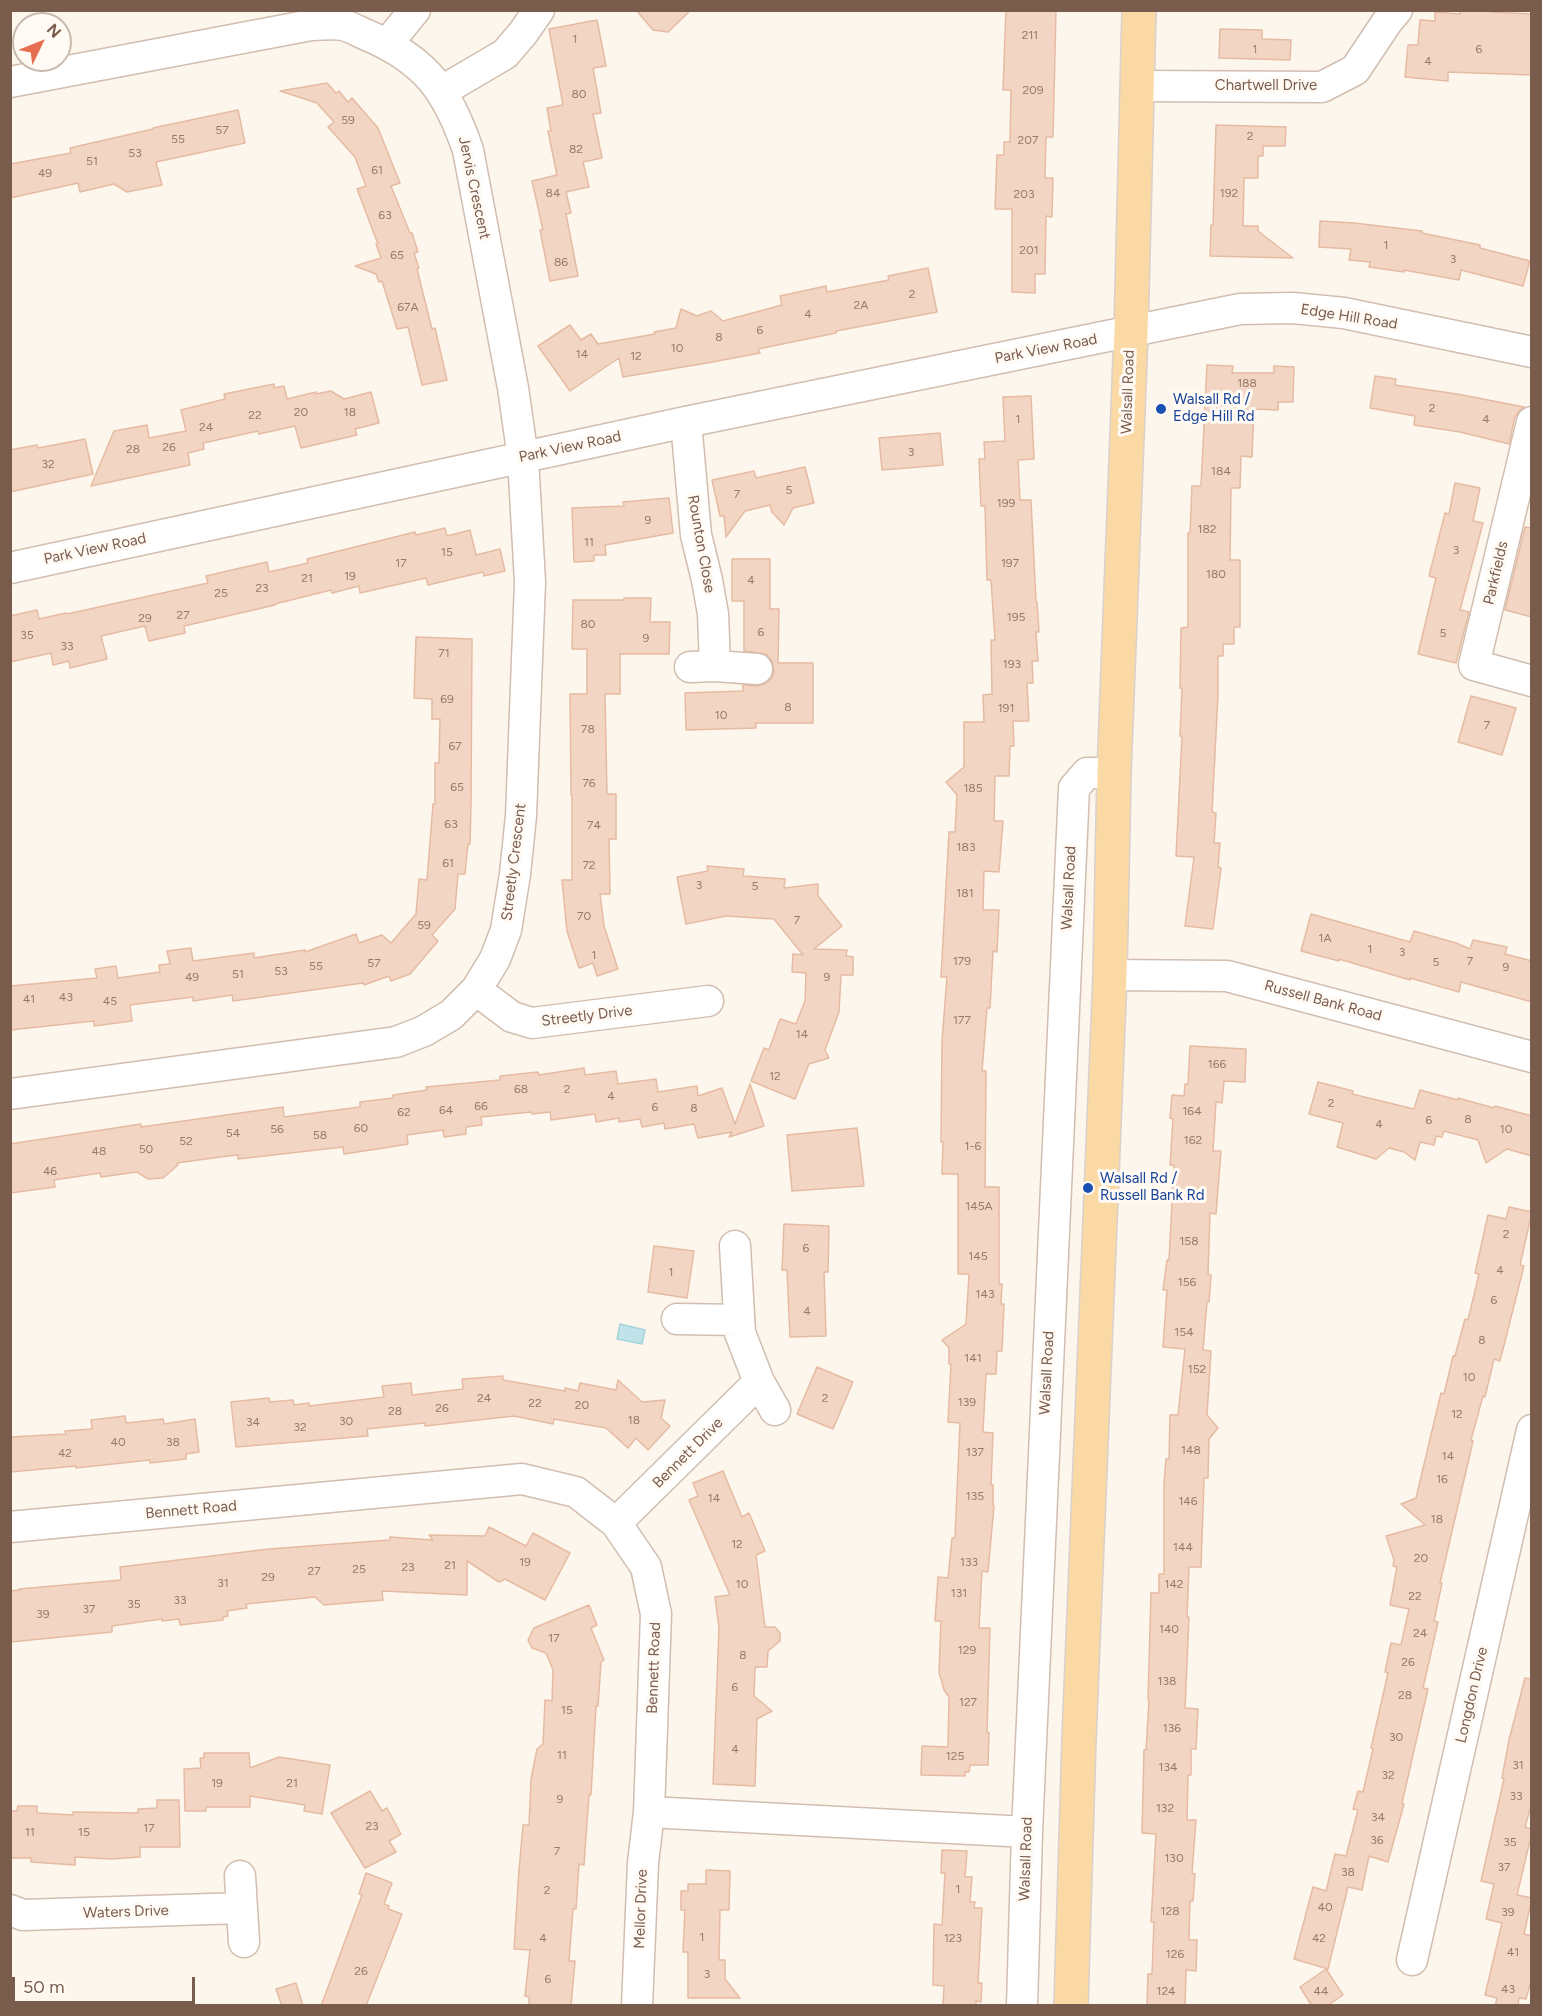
<!DOCTYPE html>
<style>
body{margin:0}
#map{position:relative;width:1542px;height:2016px;overflow:hidden;background:#fdf6ec;font-family:Figtree,sans-serif}
canvas{display:block}
.frame{position:absolute;inset:0;border:12px solid #7a5c4d;pointer-events:none}
.north{position:absolute;left:12px;top:12px;width:60px;height:60px;box-sizing:border-box;background:#fffaf3;border:2px solid #cabbb1;border-radius:50%;rotate:47deg;font-size:16px;font-weight:700;line-height:24px;text-align:center;color:#7a5c4d}
.north::after{content:'';display:block;margin:auto;width:21px;height:27px;background:#e76f51;clip-path:polygon(50% 0,100% 100%,50% 72%,0 100%)}
.scale{position:absolute;left:12px;top:1977px;width:183px;height:27px;box-sizing:border-box;border:3px solid #7a5c4d;border-top:0;padding-left:8px;font-size:18px;line-height:21px;white-space:nowrap;color:#7a5c4d;-webkit-text-stroke:4px #fffaf3;paint-order:stroke}
</style>
<div id="map">
<canvas width="1542" height="2016"></canvas>
<div class="frame"></div>
<div class="north">N</div>
<div class="scale">50 m</div>
</div>
<script>
const ctx = document.querySelector('canvas').getContext('2d');
ctx.lineJoin = 'round';
function fillPath(path, color) { ctx.fillStyle = color; ctx.fill(path, 'evenodd'); }
function stroke(path, color, width, dash) { ctx.strokeStyle = color; ctx.lineWidth = width; ctx.lineCap = dash ? 'butt' : 'round'; ctx.setLineDash(dash || []); ctx.stroke(path); }
function write(font, color, halo, rows, align = 'center') {
  ctx.font = font + ' Figtree,sans-serif'; ctx.lineWidth = 6; ctx.setLineDash([]); ctx.textBaseline = 'middle'; ctx.strokeStyle = halo; ctx.fillStyle = color; for (const [text, x, y, turn = 0] of rows) {
    ctx.save(); ctx.translate(x, y); ctx.rotate((+turn || 0) * Math.PI / 180); ctx.textAlign = isNaN(turn) ? turn : align; if (halo) ctx.strokeText(text, 0, 0); ctx.fillText(text, 0, 0); ctx.restore();
  }
}
const water = new Path2D(`
 M620,1324l25,6 -3,14 -25,-5z`);
fillPath(water, '#bfe3e8');
stroke(water, '#a5d3da', 1.5);
const building = new Path2D(`
 M636,10h55l-23,22 -15,-2z
 M1006,10h50l-3,127h-7l-1,41h8l-1,39 -6,-1 -1,58h-10v19l-23,-1v-83h-17l2,-54h7v-13h6l1,-52h-8z
 M1460,10h30v2l42,2v61l-84,-3v9l-43,-4 3,-32h10l2,-25 15,1v-9l25,2z
 M597,20l9,46 -13,2 8,45 -8,1 9,44 -19,4 6,25 -23,5 5,21 -5,1 12,62 -28,5 -10,-51h3l-11,-49 25,-6 -9,-44h3l-4,-23 16,-3 -14,-76z
 M1220,29l42,1v9l29,1 -1,20 -71,-2z
 M327,83l9,10 3,-2 9,11 4,-4 26,30 22,55 -9,3 19,47h2l6,19 -4,1 5,15 -2,1 15,60 3,-1 12,52 -25,5 -14,-58 -11,2 -15,-48 -3,1 -3,-8 -21,-8 26,-8 -5,-14h2l-21,-55 9,-3 -11,-29 -27,-30 6,-5 -17,-19 -37,-12z
 M238,110l7,33 -89,19 6,23 -35,7 -13,-8 -34,8 -2,-9 -68,15v-34l61,-11 -1,-5 83,-19v-1z
 M1216,125l70,2 -1,19h-22v10h-5v22h-14l-1,48h15v5l35,27 -83,-2 1,-31h2z
 M1320,221l34,2 68,8v2l58,12v3l50,13 -7,25 -62,-16 -2,10 -55,-10v2l-35,-5 1,-5 -21,-2 2,-11 -32,-2z
 M928,268l9,44 -101,19v2l-78,16 2,4 -53,10 -84,14 -4,-19 -49,33 -32,-45 32,-21 11,15 10,-6 7,10 57,-10 -1,-2 22,-4 5,-19 16,7 14,-5 12,10 59,-16 -2,-9 46,-10 1,6 62,-12 -1,-4z
 M1207,365l26,1 -1,7h42v-7l20,1 -1,35h-15v8l-24,-1 -2,48 -11,-1 -1,32h-9l-1,72h10v67h-6v17h-11v12h-5v39l-6,117 4,1 -2,30h6l-2,24 3,1 -8,61 -28,-3 9,-69 -18,-1 6,-120h-2l2,-48h-2l1,-60 7,-1v-94h2l2,-47h9z
 M1375,376l21,3 -1,6 62,9 67,13 -5,4 -4,6 -6,27 -49,-12 -46,-7 1,-9 -45,-8z
 M274,384v4l10,-2 3,13 29,-7v2l15,-3 13,8 27,-7 8,31 -24,6 2,6 -56,13 -6,-22 -36,8 -1,-3 -55,12 1,6 -16,4 2,12 -99,21 23,-55 33,-6 2,13 37,-7 -5,-21 44,-11 -1,-5z
 M1031,396l3,63 -16,1 2,40h11l5,102h1l2,30h-3l2,29h-6l1,22h-6l2,38h-16l1,25h-4l-1,30h-14l-1,45h9l-4,51 -15,-1 -1,39h16l-2,42 -4,-1 -3,57h-3l-5,63h4l-1,116h14v97h3l-1,20h3l-2,47h-5l-1,23h-10l-3,58 10,1 -2,52h2v21h1l-6,66 -6,-1 -3,57h11l-3,104 2,1 -1,32h-18l-1,7h-4v4l-44,-1 1,-29 26,1 1,-50 -5,-7 -5,-18 2,-51h-6l3,-44 10,1 4,-40h3l5,-115 -12,-1 3,-58h-2v-16l-7,-8 24,-16 3,-50h-11v-100h-16l1,-32h-2l1,-101 5,-64h-6l8,-145h6l2,-37 -11,-13 18,-15v-45h20l-1,-27 9,-1 -1,-54h4l-4,-60h-4l-2,-74h-4l-2,-47h6l-1,-17 21,-1 -2,-44z
 M940,433l3,32 -61,5 -3,-32z
 M85,439l8,35 -83,18v-42l27,-5 1,3z
 M805,467l9,36 -21,5 -9,17 -12,-13 -2,-7 -25,6 -19,26 -2,-21h-4l-8,-36 42,-9 2,7z
 M1455,483l25,5 -7,33 10,2 -23,87 9,2 -13,51 -38,-9 18,-76 -7,-2 16,-63 4,1z
 M669,498l4,35 -68,12 1,10h-12v6l-20,1 -2,-54 52,-2 -1,-4z
 M1525,527l7,1v89l-27,-7z
 M445,528l2,8 23,-6 6,25 24,-6 5,22 -21,5 -1,-4 -55,13 -2,-7 -66,15 -1,-7 -27,7 -1,-3 -56,14v1l-91,21 1,7 -36,8 -4,-15 -44,10 6,23 -37,9 -1,-7 -16,4 -2,-12 -41,9v-46l27,-6 2,9 27,-6 1,1 141,-31 -2,-7 30,-7 31,-7 2,10 39,-9 -1,-4 108,-27 1,3z
 M732,559h38v50h9l-1,54h35v60h-57v5l-70,2 -1,-37 58,-2v-6l13,1 9,-2 7,-6 2,-7 -2,-10 -6,-7 -22,-3v-50h-12z
 M624,598h27l-1,24h20l-1,32h-49v40h-15l2,100h9v45h-7l1,55h-10l4,32 14,43 -21,7 -4,-13 -14,5 -12,-37 -5,-51h10v-85h-1l-1,-101h17v-45h-15l1,-49h51z
 M416,637l56,2 -1,166 -1,39h-2l-3,30h-7l-3,35 -23,26 6,6 -28,33 -19,7 -2,-5 -25,9 -1,-2 -130,18 -1,-6 -39,6v-4l-63,8 2,16 -38,5v-5l-84,9v-44l87,-8 -2,-9 21,-3 2,12 42,-6 -1,-7 11,-1 -3,-13 24,-3 2,13 61,-8v5l51,-8v2l51,-18 3,9 23,-8 9,8 25,-29 3,-35 8,1 6,-76h2v-41h4l1,-44h-8v-20l-18,-1z
 M1471,696l45,12 -14,47 -44,-13z
 M707,866l37,3 -1,7 42,3 -1,9 34,-4v12l24,30 -28,23 33,1 -1,6 7,1v18h-12l-2,37 -14,38 4,8 -20,6 -14,35 -44,-18 13,-33 5,2 11,-31 16,5 9,-23 1,-28 -14,-1 1,-18 10,1 -29,-36 -48,-3 -40,8 -9,-47 31,-6z
 M1311,914l99,28 4,-11 42,12 14,6 3,-9 34,7 -2,7 27,7v41l-71,-20 -2,10 -49,-14v2l-71,-21v2l-38,-10z
 M1190,1046l56,3 -1,33 -21,-1 -2,22 -6,-1 -3,49h8l-5,63 -6,-1 -2,61 3,1 -2,27h-2l-4,48 8,1 -4,64 11,13 -9,11 -1,39h-4l-3,89h-12l-2,50h2l-4,91 13,1 -2,40h-5v26h-3l-1,45h9l-4,53 3,1 -2,27h-3l-1,39h8l-1,31 -10,-1 -1,36h-38l1,-32h4l2,-52h-3l5,-88 -14,-1 2,-83h2l3,-49 -1,-1 3,-107h8v-19h5v-90l2,-25h3l1,-44h8l7,-66 -22,-2 4,-57h-4l4,-30h2l5,-95h-4l3,-46 -3,-1 2,-23 12,1 1,-12h3z
 M584,1068l1,7 31,-4 2,13 38,-5 2,13 39,-6 1,10 24,-8 13,36 15,-40 14,42 -35,11 3,-5 -34,6 -4,-14 -29,5 -1,-6 -22,4 -2,-8 -21,3v-4l-23,4 -1,-8 -44,6 -1,-8 -18,2 -1,-2 -50,5 1,8 -16,2v7l-22,3 -1,-7 -36,5 1,9 -24,4 -40,6 -1,-7 -105,12v-4l-10,1 -51,7 1,2 -15,13 -15,1 -11,-7 -36,5 -1,-4 -46,7 1,7 -45,6v-49l131,-20v3l142,-20 1,10 76,-10v-5l33,-4v-3l34,-5 -1,-3 74,-7v-4l38,-4 1,3z
 M1318,1082l35,9 -1,3 62,15 6,-19 38,10v-2l36,10 1,-2 37,10v40l-25,-7 -21,14 -8,-23 -34,-9 -2,6 -6,-1 -2,9 -14,-3 -5,18 -11,-8 -15,-4 -13,11 -39,-12 6,-24 -34,-9z
 M857,1128l7,58 -72,5 -5,-56z
 M1509,1207l23,5 -12,53 4,1 -24,95 -6,-2 -9,38 -2,-1 -12,44 2,1 -33,142h2l-8,38 4,1 -15,66 5,1 -26,114 2,1 -16,58 -19,-6 -7,34 -14,-3 -20,82 -34,-10 19,-72 13,4 9,-37 11,2 12,-46 -5,-1 5,-18 5,1 10,-43 -2,-1 17,-75 -3,-1 6,-29 10,2 8,-36 -19,-4 7,-38 -4,-1 1,-6 -8,-24 39,-11 -24,-21 15,-6 25,-105 3,1 9,-38h2l10,-37 3,1 11,-46 -4,-1 13,-58 18,4z
 M784,1224l45,2 -1,46h-4l2,64 -36,1 -3,-67h-5z
 M654,1246l40,5 -7,47 -39,-6z
 M817,1367l36,15 -20,47 -36,-15z
 M503,1376v4l62,11v-3l13,3 2,-8 36,7 2,-10 24,22 23,-2 -4,18 9,8 -22,24 -12,-12 -8,10 -22,-20 -52,-9 -1,5 -39,-8 -89,10v-3l-58,6 1,7 -132,11 -5,-45 38,-4 1,4 23,-2 1,5 15,-2v3l75,-9 -2,-11 29,-3 1,12 51,-6 -1,-10z
 M125,1416l1,7 37,-4 1,5 31,-5 4,33 -13,2v5l-36,4v-3l-74,8v-2l-66,6v-35l56,-3 -1,-3 27,-2 -1,-9z
 M723,1471l19,46 7,-4 16,38 -9,4 9,72h10l5,6v8l-12,10 -1,16h-12l-1,29 18,15 -15,8 -2,67 -42,-2 6,-156 -4,-31 15,-2 -41,-95 9,-4 -5,-13z
 M489,1527l37,19 7,-13 37,20 -25,47 -40,-21 -6,3 -32,-21v34l-85,-4 1,9 -59,5 -9,-8 -69,7 1,4 -20,3 1,5 -5,1v3l-43,5 -1,-6 -17,2v-2l-50,7v6l-102,10v-51l10,-1 -1,-1 102,-9 -1,-13 149,-18 121,-9v-3l43,3 -4,-5 56,1z
 M589,1605l8,20 -6,3 13,32 -3,2 -3,44h-2l-5,89h-2l-5,70 -5,-1 -3,45h-3l-4,52h6l-4,45h-42v-9l-4,-1 5,-46 -16,-1 5,-79 4,-45h6l2,-46 6,-30 6,-5 2,-44 7,1 1,-31 -7,-17 -14,-5 -4,-8 6,-12z
 M1525,1678l7,1v123l-7,25 7,2v3l-15,63 15,3 -8,36 8,2v42l-6,21 -7,-1 -1,8h-23l2,-8 -12,-3 17,-72 -16,-4 8,-35 -13,-3 23,-102 -2,-1 7,-38z
 M204,1753h45l1,15 29,-11 51,8 -8,49 -18,-3 1,-6 -55,-9v11h-44v4h-21l-1,-42 17,-1 -1,-10h4z
 M370,1791l12,20 5,-3 14,26 -12,7 7,11 -31,16 -34,-55z
 M157,1800h22l1,47h-40v10l-29,2 -36,-2v8l-44,-3v-4h-21v-47h7l1,-5h19v7l36,2v-3l65,1v-4l19,-1z
 M942,1850l25,1 -2,26h7l-2,25h5l-1,6h8l-4,75h4l-1,19 -5,-1v5h-33l1,-20 -11,-1 1,-61 8,1 3,-52h-4z
 M706,1870l24,1 -1,39h-9l-1,50h6v19l15,19h-52v-46h-5l2,-42h-4v-19h7v-7h18z
 M366,1873l26,10 -8,21 5,2 -1,3 14,5 -36,92h-45l41,-111 -3,-1z
 M1326,1969l17,26 -16,11h-15l-12,-19z
 M296,1983l7,23h-21l-6,-17z`);
fillPath(building, '#f3d5c3');
stroke(building, '#e6bba3', 1.5);
const minor = new Path2D(`
 M387,44l28,-34
 M10,82l301,-57c10,0 23,-2 32,0 9,2 18,8 26,11 58,25 79,56 99,114l45,238 10,70 7,124 -9,234 -6,58 -9,56 -11,29 -19,31 -25,25 -27,16 -28,11 -386,52
 M1137,86l185,1 33,-17 32,-48 10,-12
 M442,91l63,-37 18,-21 16,-23
 M686,422l10,113 11,45 6,34 2,52
 M1532,422l-58,243 58,16
 M10,568l676,-146 554,-113 53,-1 51,5 188,39
 M690,667l25,-1 42,3
 M1110,975l117,1 305,81
 M476,990l36,27 20,6 176,-22
 M677,1319l62,1
 M759,1382l16,28
 M616,1523l143,-141 -19,-49 -5,-87
 M10,1527l512,-48 54,13 40,31 30,44 10,47 -7,198 -6,51 -6,143
 M649,1812l378,20
 M240,1876l4,66
 M10,1910l13,5 219,-7
 M1412,1960l120,-530
 M1022,2006l5,-174 47,-1044 13,-15h27`);
const major = new Path2D(`
 M1071,2006l8,-267 31,-764 4,-202 17,-441 8,-322`);
stroke(minor, '#d1beb0', 33);
stroke(major, '#dad1cd', 36);
stroke(minor, '#fff', 30);
stroke(major, '#fbd9a5', 33);
for (const [x, y, r, color] of [
 [1161,409,6,"#1a4fb4"],
 [1088,1188,6,"#1a4fb4"]
]) { const dot = new Path2D(); dot.arc(x, y, r, 0, 2 * Math.PI); ctx.fillStyle = color; ctx.fill(dot); stroke(dot, '#fffaf3', 2); }
write('12px', '#987a6a', null, [
 ["211",1030,35],
 ["1",575,39],
 ["1",1255,49],
 ["6",1479,49],
 ["4",1428,61],
 ["209",1033,90],
 ["80",579,94],
 ["59",348,120],
 ["57",222,130],
 ["2",1250,136],
 ["55",178,139],
 ["207",1028,140],
 ["82",576,149],
 ["53",135,153],
 ["51",92,161],
 ["61",377,170],
 ["49",45,173],
 ["84",553,193],
 ["192",1229,193],
 ["203",1024,194],
 ["63",385,215],
 ["1",1386,245],
 ["201",1029,250],
 ["65",397,255],
 ["3",1453,259],
 ["86",561,262],
 ["2",912,294],
 ["2A",861,305],
 ["67A",408,307],
 ["4",808,314],
 ["6",760,330],
 ["8",719,337],
 ["10",677,348],
 ["14",582,354],
 ["12",636,356],
 ["188",1247,383],
 ["2",1432,408],
 ["20",301,412],
 ["18",350,412],
 ["22",255,415],
 ["1",1018,419],
 ["4",1486,419],
 ["24",206,427],
 ["26",169,447],
 ["28",133,449],
 ["3",911,452],
 ["32",48,464],
 ["184",1221,471],
 ["5",789,490],
 ["7",737,494],
 ["199",1006,503],
 ["9",648,520],
 ["182",1207,529],
 ["11",589,542],
 ["3",1456,550],
 ["15",447,552],
 ["17",401,563],
 ["197",1010,563],
 ["180",1216,574],
 ["19",350,576],
 ["21",307,578],
 ["4",751,580],
 ["23",262,588],
 ["25",221,593],
 ["27",183,615],
 ["195",1016,617],
 ["29",145,618],
 ["80",588,624],
 ["6",761,632],
 ["5",1443,633],
 ["35",27,635],
 ["9",646,638],
 ["33",67,646],
 ["71",444,653],
 ["193",1012,664],
 ["69",447,699],
 ["8",788,707],
 ["191",1006,708],
 ["10",721,715],
 ["7",1487,725],
 ["78",588,729],
 ["67",455,746],
 ["76",589,783],
 ["65",457,787],
 ["185",973,788],
 ["63",451,824],
 ["74",594,825],
 ["183",966,847],
 ["61",448,863],
 ["72",589,865],
 ["3",699,885],
 ["5",755,886],
 ["181",965,893],
 ["70",584,916],
 ["7",797,920],
 ["59",424,925],
 ["1A",1325,938],
 ["1",1370,949],
 ["3",1402,952],
 ["1",594,955],
 ["179",962,961],
 ["7",1470,961],
 ["5",1436,962],
 ["57",374,963],
 ["55",316,966],
 ["9",1506,967],
 ["53",281,971],
 ["51",238,974],
 ["49",192,977],
 ["9",827,977],
 ["43",66,997],
 ["41",29,999],
 ["45",110,1001],
 ["177",962,1020],
 ["14",802,1034],
 ["166",1217,1064],
 ["12",775,1076],
 ["68",521,1089],
 ["2",567,1089],
 ["4",611,1096],
 ["2",1331,1103],
 ["66",481,1106],
 ["6",655,1107],
 ["8",694,1108],
 ["64",446,1110],
 ["164",1192,1111],
 ["62",404,1112],
 ["8",1468,1119],
 ["6",1429,1120],
 ["4",1379,1124],
 ["60",361,1128],
 ["56",277,1129],
 ["10",1506,1129],
 ["54",233,1133],
 ["58",320,1135],
 ["162",1193,1140],
 ["52",186,1141],
 ["1-6",973,1146],
 ["50",146,1149],
 ["48",99,1151],
 ["46",50,1171],
 ["145A",979,1206],
 ["2",1506,1234],
 ["158",1189,1241],
 ["6",806,1248],
 ["145",978,1256],
 ["4",1500,1270],
 ["1",671,1272],
 ["156",1187,1282],
 ["143",985,1294],
 ["6",1494,1300],
 ["4",807,1311],
 ["154",1184,1332],
 ["8",1482,1340],
 ["141",973,1358],
 ["152",1197,1369],
 ["10",1469,1377],
 ["24",484,1398],
 ["2",825,1398],
 ["139",967,1402],
 ["22",535,1403],
 ["20",582,1405],
 ["26",442,1408],
 ["28",395,1411],
 ["12",1457,1414],
 ["18",634,1420],
 ["30",346,1421],
 ["34",253,1422],
 ["32",300,1427],
 ["40",118,1442],
 ["38",173,1442],
 ["148",1191,1450],
 ["137",975,1452],
 ["42",65,1453],
 ["14",1448,1456],
 ["16",1442,1479],
 ["135",975,1496],
 ["14",714,1498],
 ["146",1188,1501],
 ["18",1437,1519],
 ["12",737,1544],
 ["144",1183,1547],
 ["20",1421,1558],
 ["19",525,1562],
 ["133",969,1562],
 ["21",450,1565],
 ["23",408,1567],
 ["25",359,1569],
 ["27",314,1571],
 ["29",268,1577],
 ["31",223,1583],
 ["10",742,1584],
 ["142",1174,1584],
 ["131",959,1593],
 ["22",1415,1596],
 ["33",180,1600],
 ["35",134,1604],
 ["37",89,1609],
 ["39",43,1614],
 ["140",1169,1629],
 ["24",1420,1633],
 ["17",554,1638],
 ["129",967,1650],
 ["8",743,1655],
 ["26",1408,1662],
 ["138",1167,1681],
 ["6",735,1687],
 ["28",1405,1695],
 ["127",968,1702],
 ["15",567,1710],
 ["136",1172,1728],
 ["30",1396,1737],
 ["4",735,1749],
 ["11",562,1755],
 ["125",955,1756],
 ["31",1518,1765],
 ["134",1168,1767],
 ["32",1388,1775],
 ["19",217,1783],
 ["21",292,1783],
 ["33",1516,1796],
 ["9",560,1799],
 ["132",1165,1808],
 ["34",1378,1817],
 ["23",372,1826],
 ["17",149,1828],
 ["11",30,1832],
 ["15",84,1832],
 ["36",1377,1840],
 ["35",1510,1842],
 ["7",557,1851],
 ["130",1174,1858],
 ["37",1504,1867],
 ["38",1348,1872],
 ["1",958,1889],
 ["2",547,1890],
 ["40",1325,1907],
 ["128",1170,1911],
 ["39",1508,1912],
 ["1",702,1937],
 ["4",543,1938],
 ["123",953,1938],
 ["42",1319,1938],
 ["41",1513,1952],
 ["126",1175,1954],
 ["26",361,1971],
 ["3",707,1974],
 ["6",548,1979],
 ["43",1508,1989],
 ["124",1166,1991],
 ["44",1321,1991]
]);
write('15px', '#7a5c4d', '#fffaf3', [
 ["Chartwell Drive",1266,86],
 ["Jervis Crescent",474,188,78],
 ["Edge Hill Road",1349,317,9],
 ["Park View Road",1046,349,-11],
 ["Walsall Road",1128,392,-88],
 ["Park View Road",570,447,-12],
 ["Rounton Close",701,544,80],
 ["Park View Road",95,549,-12],
 ["Parkfields",1496,573,-77],
 ["Streetly Crescent",514,862,-83],
 ["Walsall Road",1069,888,-87],
 ["Russell Bank Road",1323,1001,15],
 ["Streetly Drive",587,1016,-7],
 ["Walsall Road",1047,1373,-87],
 ["Bennett Drive",688,1453,-45],
 ["Bennett Road",191,1510,-5],
 ["Bennett Road",654,1668,-88],
 ["Longdon Drive",1472,1695,-77],
 ["Walsall Road",1026,1859,-88],
 ["Mellor Drive",641,1909,-88],
 ["Waters Drive",126,1912,-2]
]);
write('15px', '#164399', '#fffaf3', [
 ["Walsall Rd /",1173,400],
 ["Edge Hill Rd",1173,417],
 ["Walsall Rd /",1100,1179],
 ["Russell Bank Rd",1100,1196]
], 'left');
</script>
